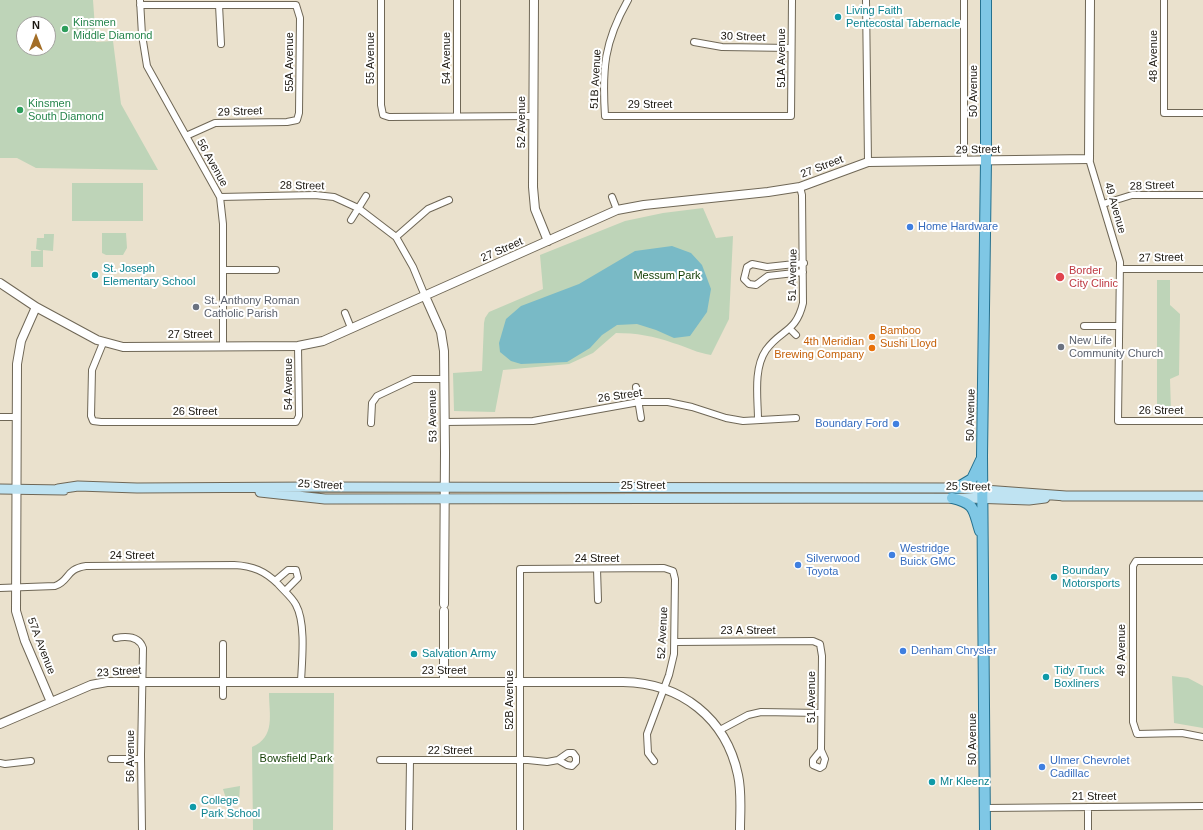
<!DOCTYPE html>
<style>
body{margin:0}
#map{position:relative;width:1203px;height:830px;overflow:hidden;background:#eae1cd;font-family:Helvetica,sans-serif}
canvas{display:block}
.north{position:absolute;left:16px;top:16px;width:40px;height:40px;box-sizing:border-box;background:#fff;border:1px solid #a4a29f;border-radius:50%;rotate:0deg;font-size:11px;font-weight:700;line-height:16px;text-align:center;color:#1b1710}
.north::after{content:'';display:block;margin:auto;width:14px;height:18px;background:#a36e27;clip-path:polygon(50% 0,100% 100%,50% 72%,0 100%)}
</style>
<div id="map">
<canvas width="1203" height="830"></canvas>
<div class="north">N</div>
</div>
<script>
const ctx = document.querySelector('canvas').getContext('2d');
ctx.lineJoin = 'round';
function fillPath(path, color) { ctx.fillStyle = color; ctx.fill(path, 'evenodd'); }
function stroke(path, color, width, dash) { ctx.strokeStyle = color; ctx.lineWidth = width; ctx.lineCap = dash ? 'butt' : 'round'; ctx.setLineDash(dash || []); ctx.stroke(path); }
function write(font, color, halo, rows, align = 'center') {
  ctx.font = font + ' Helvetica,sans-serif'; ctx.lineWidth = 4; ctx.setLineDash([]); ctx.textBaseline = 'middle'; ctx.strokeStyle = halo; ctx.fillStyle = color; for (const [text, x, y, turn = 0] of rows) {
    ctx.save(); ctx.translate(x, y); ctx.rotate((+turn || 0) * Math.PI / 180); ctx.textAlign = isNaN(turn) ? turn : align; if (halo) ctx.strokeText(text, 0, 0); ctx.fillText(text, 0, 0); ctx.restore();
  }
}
fillPath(new Path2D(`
 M0,0h93l3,42 17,-1 8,63 37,66 -122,-2 -19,-10h-17zM24,24h24v24h-24z
 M72,183h71v38h-71z
 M703,208l13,30 17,-2 -4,83 -18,36c-14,-2 -24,-8 -38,-12 -19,-7 -37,-10 -57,-10l-23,20 -24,11 -66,6 -8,42 -41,-1 -1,-38 29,-2 2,-48 1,-5 4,-6 54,-23 -3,-34 85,-34 38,-8z
 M102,233h24l1,15 -4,7h-17l-4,-2z
 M44,234h10l-1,17 -10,-1v17h-12v-16h11l-6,-2 1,-11h7z
 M1157,280h13v25l10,9 -1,61 -9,4 1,31h-14z
 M1172,676l16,2 15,8v42l-29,-5z
 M269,693h65l-1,137h-80l-1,-83c24,-10 17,-33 17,-54z
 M240,786l-1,15 -11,4 -5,-16z`), '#bed4b8');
fillPath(new Path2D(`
 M672,246l19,7 11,12 9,24 -4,23 -17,24 -16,2 -18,-8 -19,-6 -20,1 -15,10 -12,13 -23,14 -46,2 -10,-3 -11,-9 -1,-9 7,-24 15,-13 58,-22 56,-33z`), '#79bac6');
const minor = new Path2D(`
 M140,0l2,35 5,31 73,131 3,27v122
 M381,0v105l2,10 6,2 144,-1
 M457,0v116
 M628,0c-24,42 -26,69 -23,116h186l1,-116
 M866,0l2,162
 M964,0v161
 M1164,0v113h39
 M140,5h156l4,13 -1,95 -2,7 -10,2 -72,1 -29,13
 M219,5l2,39
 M694,42l28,5 69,1
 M1089,159l31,103 -2,159h85
 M220,197l95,-2 19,2 24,11 38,29 17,30 12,29
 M612,197l5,13
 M1103,204l29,-9h71
 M351,220l15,-24
 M396,237l32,-28 21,-9
 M1120,269h83
 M224,270h52
 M803,272l-35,4 -12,9 -7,-1 -5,-5 3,-12 5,-3 15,3 37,-4
 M345,313l6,15
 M1084,326h34
 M790,329l6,6
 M103,343l-11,27 -1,46 2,5 8,1h195l3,-6 -1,-70
 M636,387l5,31
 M0,417h16
 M758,420c0,-21 -5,-51 8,-70 15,-21 30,-17 37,-47l-1,-108 -2,-8
 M444,422l89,-1 106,-19h29l24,5 34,11 17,3 53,-3
 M371,423l1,-20 5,-7 36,-17h30
 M1203,561h-67l-3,5v156l4,12 45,-1 21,4
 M597,569l1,31
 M275,581l13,-11h8l2,8 -13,13
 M0,588l55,-2c15,-5 10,-17 31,-20l148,-1c19,1 31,6 44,19 6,7 14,13 18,21 10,18 6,56 5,76
 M116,638c11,-2 23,-2 27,10l-2,107 1,75
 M675,642l138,-1 7,3 2,12 -1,94 4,9 -2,7 -3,2 -7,-3v-5l8,-10
 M223,696v-52
 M720,730l28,-15 13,-3 60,1
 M568,753h5l3,4v5l-4,4 -5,-1 -9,-5z
 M111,759h30
 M380,760h148l19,2 11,-2
 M0,763l5,1 26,-3
 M1088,807v23
 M985,808l218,-2
 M409,830l1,-69
 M520,830v-261l144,-1 9,3 2,8 -1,75 -5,21 -22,59 1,19 6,8`);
const tertiary = new Path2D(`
 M534,0l-1,187 2,22 13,32
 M0,283l36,24 61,33 26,7 175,-1 25,-5 294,-131 27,-5 124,-13 32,-5 68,-25 221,-3 1,-159
 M425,296l16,36 3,19 1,102 -1,151
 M36,307l-15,34 -4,23 -1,247 9,30 26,61
 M444,611v71
 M0,724l91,-39 16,-3h516c58,1 103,36 115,93 4,18 2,37 2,55`);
const secondary = new Path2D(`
 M0,489l64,1
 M58,489l20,-3 59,2 176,-1 644,1 109,8
 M260,492l65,7 646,-1 58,2 16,-2
 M1062,496h141`);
const primary = new Path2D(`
 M957,488l15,-9 9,-19
 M952,498c24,6 21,11 28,33
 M985,830l-3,-374 4,-295v-161`);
stroke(minor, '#6f6756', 8);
stroke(tertiary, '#6f6756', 10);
stroke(secondary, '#6f6756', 11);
stroke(primary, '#25718f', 12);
stroke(minor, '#fff', 6);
stroke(tertiary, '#fff', 8);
stroke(secondary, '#bfe3f2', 9);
stroke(primary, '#7fc7e5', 10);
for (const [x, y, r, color] of [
 [838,17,4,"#0f9aa8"],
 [65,29,4,"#2e9e5b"],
 [20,110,4,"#2e9e5b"],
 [910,227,4,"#3f7fe0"],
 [95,275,4,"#0f9aa8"],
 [1060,277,5,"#e0444e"],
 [196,307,4,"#6b7280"],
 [872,337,4,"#e8710a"],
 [1061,347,4,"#6b7280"],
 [872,348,4,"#e8710a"],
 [896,424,4,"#3f7fe0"],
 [892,555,4,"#3f7fe0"],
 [798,565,4,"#3f7fe0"],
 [1054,577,4,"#0f9aa8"],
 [903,651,4,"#3f7fe0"],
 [414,654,4,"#0f9aa8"],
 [1046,677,4,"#0f9aa8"],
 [1042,767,4,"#3f7fe0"],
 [932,782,4,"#0f9aa8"],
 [193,807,4,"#0f9aa8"]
]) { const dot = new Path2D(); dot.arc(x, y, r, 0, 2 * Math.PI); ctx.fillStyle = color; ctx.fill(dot); stroke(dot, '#fff', 1.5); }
write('11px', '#0d838f', '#fff', [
 ["Living Faith",846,11],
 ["Pentecostal Tabernacle",846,24],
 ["St. Joseph",103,269],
 ["Elementary School",103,282],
 ["Boundary",1062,571],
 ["Motorsports",1062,584],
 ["Salvation Army",422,654],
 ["Tidy Truck",1054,671],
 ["Boxliners",1054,684],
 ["Mr Kleenz",940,782],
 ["College",201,801],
 ["Park School",201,814]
], 'left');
write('11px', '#27864d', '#fff', [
 ["Kinsmen",73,23],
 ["Middle Diamond",73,36],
 ["Kinsmen",28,104],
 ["South Diamond",28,117]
], 'left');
write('11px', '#1b1710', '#fff', [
 ["30 Street",743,37,2],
 ["48 Avenue",1154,56,-90],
 ["55 Avenue",371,58,-90],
 ["54 Avenue",447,58,-90],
 ["51A Avenue",782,58,-90],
 ["55A Avenue",290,62,-90],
 ["51B Avenue",596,79,-87],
 ["50 Avenue",974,91,-90],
 ["29 Street",650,105],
 ["29 Street",240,112,-2],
 ["52 Avenue",522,122,-90],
 ["29 Street",978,150,-1],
 ["56 Avenue",212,163,61],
 ["27 Street",822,167,-21],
 ["28 Street",302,186,1],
 ["28 Street",1152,186,-2],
 ["49 Avenue",1115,208,74],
 ["27 Street",502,250,-24],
 ["27 Street",1161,258,-1],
 ["51 Avenue",793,275,-89],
 ["27 Street",190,335],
 ["54 Avenue",289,384,-90],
 ["26 Street",620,396,-8],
 ["26 Street",1161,411],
 ["26 Street",195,412],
 ["50 Avenue",971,415,-89],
 ["53 Avenue",433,416,-91],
 ["25 Street",320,485,3],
 ["25 Street",643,486],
 ["25 Street",968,487,1],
 ["24 Street",132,556],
 ["24 Street",597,559],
 ["23 A Street",748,631],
 ["52 Avenue",663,633,-87],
 ["57A Avenue",41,646,69],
 ["49 Avenue",1122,650,-90],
 ["23 Street",444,671],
 ["23 Street",119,672,-4],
 ["51 Avenue",812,697,-90],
 ["52B Avenue",510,700,-90],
 ["50 Avenue",973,739,-90],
 ["22 Street",450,751],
 ["56 Avenue",131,756,-90],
 ["21 Street",1094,797]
]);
write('11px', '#366cbe', '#fff', [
 ["Home Hardware",918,227],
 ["Boundary Ford",888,424,"right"],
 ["Westridge",900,549],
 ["Buick GMC",900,562],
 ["Silverwood",806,559],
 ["Toyota",806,572],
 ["Denham Chrysler",911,651],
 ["Ulmer Chevrolet",1050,761],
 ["Cadillac",1050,774]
], 'left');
write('11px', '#be3a42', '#fff', [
 ["Border",1069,271],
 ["City Clinic",1069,284]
], 'left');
write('11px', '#113d02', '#fff', [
 ["Messum Park",667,276],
 ["Bowsfield Park",296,759]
]);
write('11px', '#5b616d', '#fff', [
 ["St. Anthony Roman",204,301],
 ["Catholic Parish",204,314],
 ["New Life",1069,341],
 ["Community Church",1069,354]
], 'left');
write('11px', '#c56008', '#fff', [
 ["Bamboo",880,331],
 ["Sushi Lloyd",880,344],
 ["4th Meridian",864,342,"right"],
 ["Brewing Company",864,355,"right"]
], 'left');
</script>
